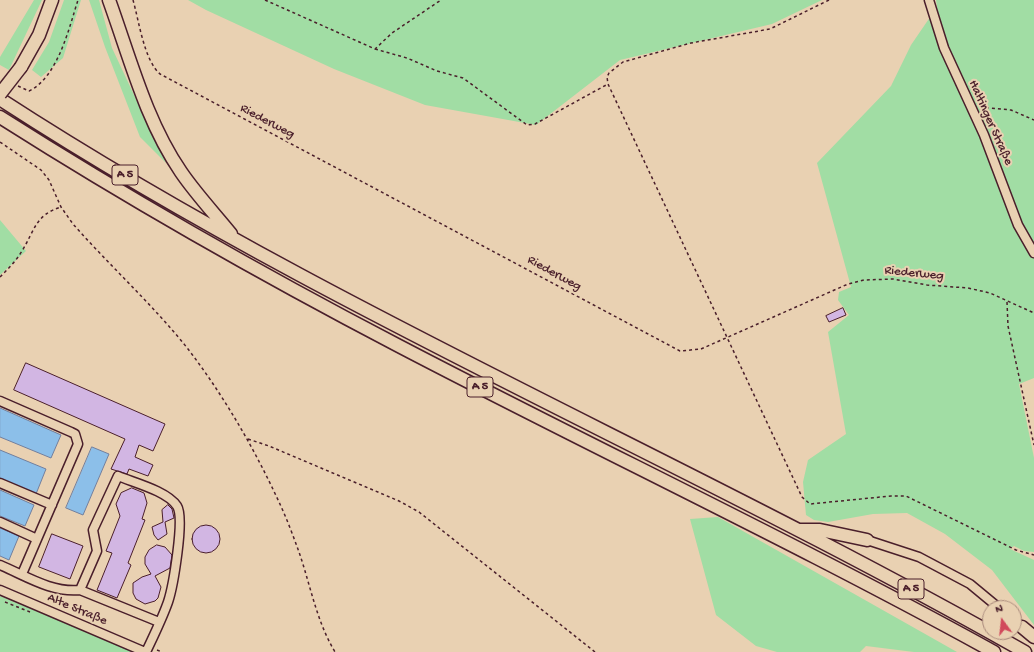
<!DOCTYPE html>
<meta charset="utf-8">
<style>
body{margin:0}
#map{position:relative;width:1034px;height:652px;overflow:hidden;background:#e9d1b2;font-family:"Gochi Hand",sans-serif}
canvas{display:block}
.north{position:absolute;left:982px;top:600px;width:40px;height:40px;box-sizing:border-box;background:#e9d1b2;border:1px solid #a98a7c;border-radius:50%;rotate:345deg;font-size:11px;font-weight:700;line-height:16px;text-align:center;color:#4a1f2b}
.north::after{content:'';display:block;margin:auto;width:14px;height:18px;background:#d1495b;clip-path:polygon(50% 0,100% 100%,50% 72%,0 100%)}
</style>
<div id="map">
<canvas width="1034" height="652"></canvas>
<div class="north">N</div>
</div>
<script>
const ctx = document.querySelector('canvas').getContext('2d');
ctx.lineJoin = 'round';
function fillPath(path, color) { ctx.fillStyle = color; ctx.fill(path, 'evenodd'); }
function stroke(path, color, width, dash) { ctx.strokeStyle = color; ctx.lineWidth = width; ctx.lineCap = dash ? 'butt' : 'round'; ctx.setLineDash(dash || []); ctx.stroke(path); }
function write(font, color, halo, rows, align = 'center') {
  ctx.font = font + ' "Gochi Hand",sans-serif'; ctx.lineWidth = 4; ctx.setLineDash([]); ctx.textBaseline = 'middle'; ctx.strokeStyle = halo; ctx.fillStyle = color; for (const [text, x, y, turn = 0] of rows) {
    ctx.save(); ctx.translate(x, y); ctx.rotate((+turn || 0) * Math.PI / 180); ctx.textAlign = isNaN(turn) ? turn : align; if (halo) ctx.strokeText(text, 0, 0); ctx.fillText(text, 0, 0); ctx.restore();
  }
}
fillPath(new Path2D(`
 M34,0h8l-33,70 -9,-5v-8z
 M64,0h17l-18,58 -22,19 -9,-7 17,-28z
 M89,0h10l13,48 54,115 -26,-26 -35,-90z
 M188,0h634l-50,24 -152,36 -84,65 -111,-20 -91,-36 -128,-59z
 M936,0h98v378l-15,6 15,74v94l-10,-1 -10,-5 -4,3 24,11v65l-42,-55 -47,-36 -38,-21 -34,1 -45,8 -14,-2 -8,-5 -3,-33 5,-22 38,-26 -18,-102 21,-17 -11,-15 1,-8 12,-5 -34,-124 74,-77 20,-41 26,-38z
 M0,220l26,31 -26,24z
 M718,517l239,135h-43l-48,-6 -6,6h-83l-21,-6 -40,-31 -26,-96z
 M0,596l135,56h-135z`), '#a1dda4');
const water = new Path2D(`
 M0,408l61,27 -10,23 -51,-21z
 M92,447l17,7 -26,61 -17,-7z
 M0,450l46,19 -10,25 -36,-15z
 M0,490l34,15 -9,21 -25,-10z
 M0,528l19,8 -10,24 -9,-4z`);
fillPath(water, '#8cbfe9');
stroke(water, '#727f9d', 1);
const building = new Path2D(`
 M843,308l3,7 -17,7 -3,-6z
 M26,363l139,61 -12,27 -14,-6 -4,12 18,8 -5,11 -19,-7 -2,5 -16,-5 14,-30 -111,-49z
 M132,488l12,5 3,10 -5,16 3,1 -17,43 3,2 -14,33 -20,-8 15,-37 -6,-2 14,-35 -4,-12 5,-11z
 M168,505l4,4 2,9 -9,4 2,12 -9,6 -4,-5 -2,-8 11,-5 -1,-12z
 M192 539a14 14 0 1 1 28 0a14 14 0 1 1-28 0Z
 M52,534l31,12 -13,33 -31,-12z
 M157,545l8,2 7,8 -2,13 -15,8 6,11 -3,11 -3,3 -10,3 -9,-5 -3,-6v-10l9,-6 9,-3 -6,-10v-7l4,-7z`);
fillPath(building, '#d2b6e3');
stroke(building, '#4a1f2b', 1);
const minor = new Path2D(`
 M929,0l15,48 40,87 34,90 16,28
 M0,401l71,31 4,2 3,10 -56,130
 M0,483l52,22
 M0,522l37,17
 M867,540l52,17 51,27 29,24
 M0,565c26,11 52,28 80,25l79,32
 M0,590l145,62
 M80,590l17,-39 -4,-21 25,-54c17,7 49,15 59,30 8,12 -4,81 -9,96 -6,17 -14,33 -22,50
 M1014,620l8,7`);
const highway = new Path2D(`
 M109,0c21,58 37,121 72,172 15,22 33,41 50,62
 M21,67l18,-32 13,-35
 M0,99c326,212 687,361 1025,553
 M0,117c129,82 263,158 399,229 197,103 399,198 595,306
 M799,530h21l47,10
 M1022,627l12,10`);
stroke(minor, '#4a1f2b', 11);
stroke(highway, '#4a1f2b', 15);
stroke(new Path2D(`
 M133,0c6,21 11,60 27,74l520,277 21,-2 147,-65 16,-4 29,-1 34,6 41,3 22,5 44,20
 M265,0l110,49 17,-16 49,-33
 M829,0l-59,29 -79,14 -68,19 -14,11 -2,4 1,7 194,413 8,7 81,-8h15l110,54 18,5
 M375,49l32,9 30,13 26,7 64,47 8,-1 73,-40
 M18,86l11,5c29,-14 40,-63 49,-91
 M980,107l31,3 23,10
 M0,142l41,28 8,10 12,27 12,17c37,42 81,82 115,125 36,47 66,99 91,153 8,17 15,36 21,53 11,33 17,67 35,97
 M0,277c8,-8 16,-16 22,-26 13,-21 13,-36 39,-44
 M1007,302l1,24 26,119
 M248,439l21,7 130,55 20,11 176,140
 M5,602l25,10
 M157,650l5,2`), '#4a1f2b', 1.5, [3, 3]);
stroke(minor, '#e9d1b2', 8);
stroke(highway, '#e9d1b2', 12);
const highwayBridge = new Path2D(`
 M0,94l21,-27`);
stroke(highwayBridge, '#4a1f2b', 15, []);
stroke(highwayBridge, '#e9d1b2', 12);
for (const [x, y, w] of [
 [125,175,26],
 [480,387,26],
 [911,589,26]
]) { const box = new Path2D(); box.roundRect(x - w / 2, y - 10, w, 20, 3); ctx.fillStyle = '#e9d1b2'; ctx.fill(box); stroke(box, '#4a1f2b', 1); }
write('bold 12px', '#4a1f2b', null, [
 ["A 5",125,175],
 ["A 5",480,387],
 ["A 5",911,589]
]);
write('13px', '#4a1f2b', '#e9d1b2', [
 ["Riederweg",267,122,28],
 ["Haltinger Straße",990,123,66],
 ["Riederweg",554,274,29],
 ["Riederweg",914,274,6],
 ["Alte Straße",77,610,23]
]);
</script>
